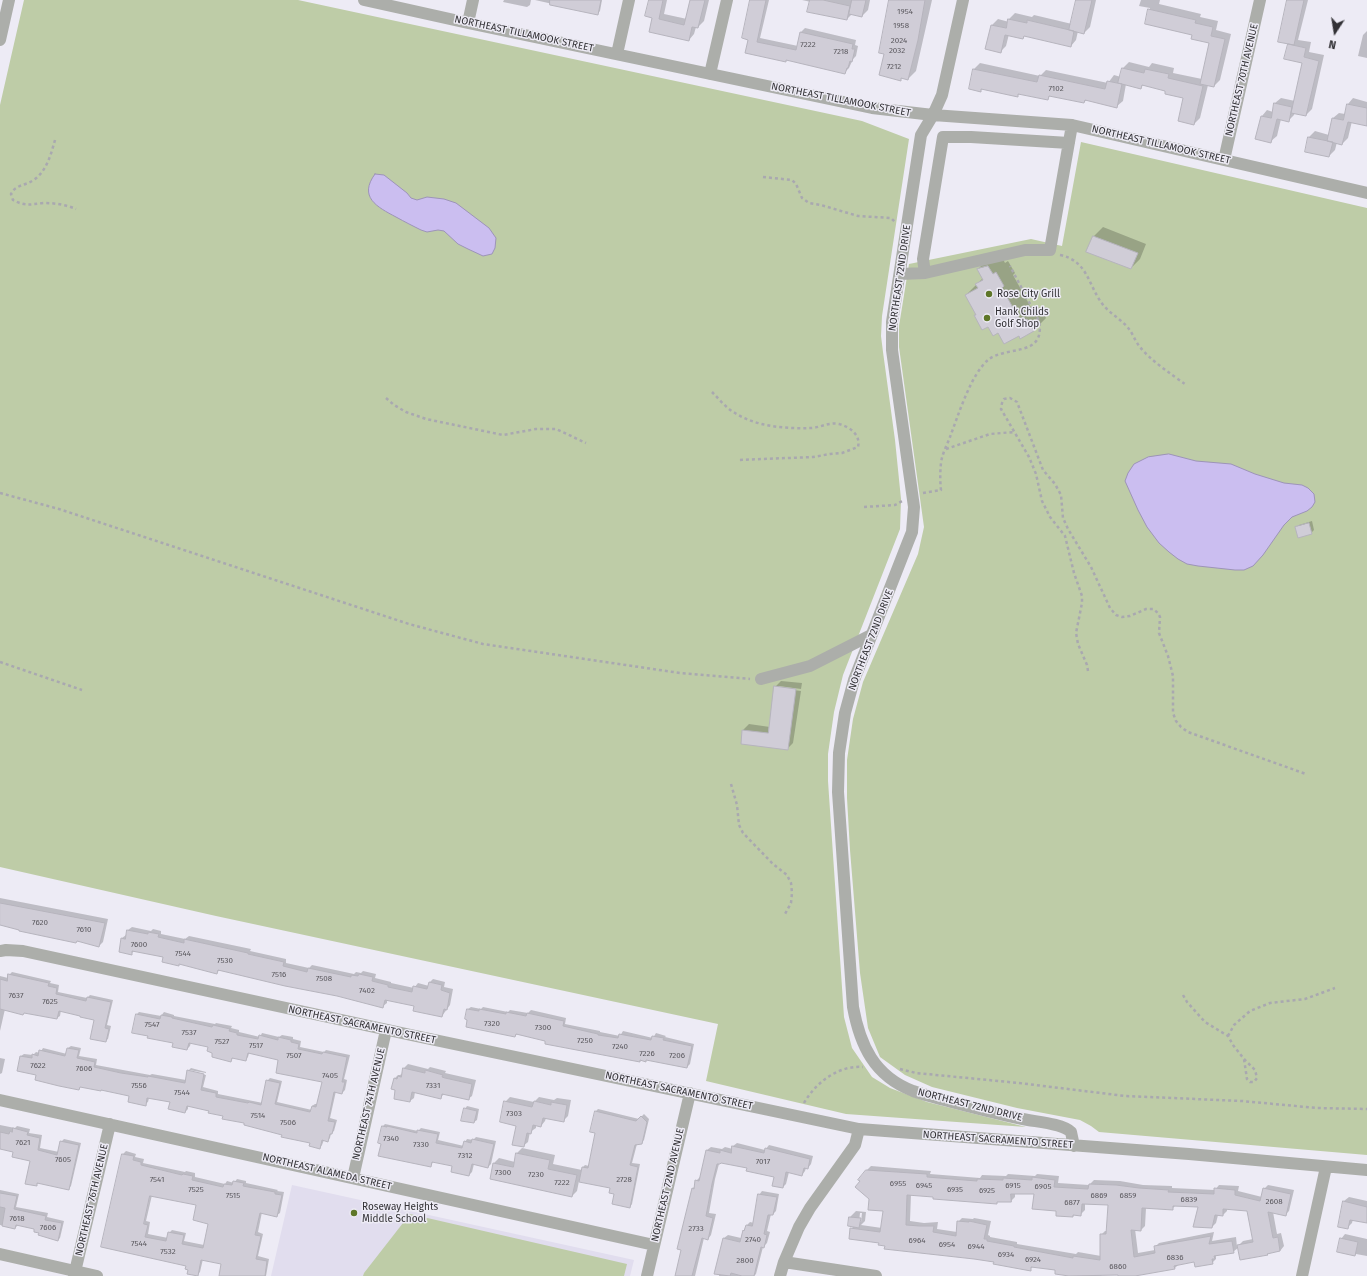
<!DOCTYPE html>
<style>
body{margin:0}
#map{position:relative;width:1367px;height:1276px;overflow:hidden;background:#edebf5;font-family:"Fira Sans",sans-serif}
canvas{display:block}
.north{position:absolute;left:1315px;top:12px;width:40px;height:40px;-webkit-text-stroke:3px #edebf5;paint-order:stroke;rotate:192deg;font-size:11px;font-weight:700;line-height:16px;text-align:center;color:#323135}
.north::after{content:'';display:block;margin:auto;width:14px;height:18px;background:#323135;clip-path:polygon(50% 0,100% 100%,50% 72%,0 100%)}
</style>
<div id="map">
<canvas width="1367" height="1276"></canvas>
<div class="north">N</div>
</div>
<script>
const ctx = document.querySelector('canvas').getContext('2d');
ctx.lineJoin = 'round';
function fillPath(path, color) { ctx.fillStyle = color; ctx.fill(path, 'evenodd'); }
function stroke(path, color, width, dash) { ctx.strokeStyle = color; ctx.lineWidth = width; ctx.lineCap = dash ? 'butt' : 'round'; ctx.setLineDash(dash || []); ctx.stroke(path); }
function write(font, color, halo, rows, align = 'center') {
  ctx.font = font + ' "Fira Sans",sans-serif'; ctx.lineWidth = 3; ctx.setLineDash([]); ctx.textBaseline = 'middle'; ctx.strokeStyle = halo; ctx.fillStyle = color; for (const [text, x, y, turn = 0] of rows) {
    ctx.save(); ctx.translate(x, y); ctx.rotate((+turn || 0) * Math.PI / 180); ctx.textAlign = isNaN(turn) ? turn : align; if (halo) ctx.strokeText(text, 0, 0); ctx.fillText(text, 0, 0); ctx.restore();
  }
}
fillPath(new Path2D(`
 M292,1185l342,75 -4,16h-359z`), '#e1ddee');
fillPath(new Path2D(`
 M24,0h274l564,121 47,18 -27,177 -1,20 2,16 12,88 6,59 -1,30 -57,146 -9,37 -6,42v27l16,236 8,31 20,29 18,11 37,14 99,25 -180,-13 -140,-33 12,-57 -502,-108 -216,-49v-762z
 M1081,142l286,66v947l-268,-23 -8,-6 -11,-6 -63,-12 -85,-21 -27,-12 -25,-18 -12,-29 -8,-55 -10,-123 -3,-52v-38l6,-41 10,-37 55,-128 6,-27 -25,-180v-21l10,-62 122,-25 31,7z
 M410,1214l217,50 -3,12h-261l1,-3z`), '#becca7');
const water = new Path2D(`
 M375,174l9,1 23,18 4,5 6,2 10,-3 17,2 12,4 33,25 7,10 -1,10 -3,6 -9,2 -15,-7 -10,-5 -14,-13 -6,-1 -11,2 -6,-2c-8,-4 -16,-8 -25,-13 -19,-10 -38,-20 -21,-43z
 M1169,454l27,7 35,3 24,10 29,9 18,2 6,3 6,6 1,8 -3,5 -5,4 -15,6 -8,8 -21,30 -10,11 -9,4h-9l-37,-4 -11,-2 -9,-5 -9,-7 -10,-9 -12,-16 -9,-17 -13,-29 3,-8 6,-9 14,-7z`);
fillPath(water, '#cbbef0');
stroke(water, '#9d94b8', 1);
fillPath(new Path2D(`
 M504,0h27l-1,5 -3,2 -24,-5z
 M535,0h67l-2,11 -3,3z
 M650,0h17l-3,14 23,5 4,-19h18l-5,21 -6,6h-2l-2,7 -5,6 -36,-23z
 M751,0h18l-9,38 38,8 3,-14 4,-4 51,12 -1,5 3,1 -2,10 -3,3 -4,9 -4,4 -58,-13 -1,2 -37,-22z
 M802,0h68l-2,10 -6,6 -10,-2 -5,5 -36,-17z
 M890,0h42l-16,71 -8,8 -6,-1 -2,2 -15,-27z
 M1077,0h19l-6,27 -6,6 -6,-2 -2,9 -5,6 -46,-11 -2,3 -14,-4 -3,12 -6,6 -13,-3 5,-24 6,-6 11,3v-3l6,-6 17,4 2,-2 38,9z
 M1141,0h19l-1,4 42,10 -1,3 18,4 -2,9 15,4 -11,46 -6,6 -6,-1 -8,33 -6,6 -10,-27 -17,-7 -24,-5 -2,2 -15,-3 -3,17 -6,5 -30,-6 -3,2 -33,-7 -4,4 -27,-6 -3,3 -34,-8 -3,3 -10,-2 4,-20 6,-6 60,13 6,-6 62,13 6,-8 7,2 2,-9 6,-6 20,5 3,-4 22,5 -1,5 29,6 8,-37 -17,-7 -47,-11 4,-16 -11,-2z
 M1288,0h20l-10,40 13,2 -2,10 15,3 -12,54 -6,6 -11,-3 -1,3 -6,6 -7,-2 -4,17 -6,5 -9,-25 5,-6 6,2 2,-9 6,-5 14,3 8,-39 -14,-17 1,-2z
 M1367,31v27l-9,-2 5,-21z
 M1353,98l14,4v23l-15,-4 -4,17 -6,6 -5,-2 -2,8 -6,6 -23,-5 3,-14 6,-6 14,4 4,-17 6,-5 6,1 3,-10z
 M1103,227l43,17 -6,15 -9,9 -37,-32z
 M1001,255l4,8 3,-2 7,12 -2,2 20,36 7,-4 6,11 -12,12 -13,7 -2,-2 -21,-3 -9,-7 -12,-11 -11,-19 17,-17 -5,-9 12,-12z
 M1312,521l2,9 -3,3 -15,-5 3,-3z
 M781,681l21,2 -1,6 -22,-3v2l22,3 -8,52 -6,6 -44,-19 6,-6 21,3 5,-40z
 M0,898l108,21 -5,23 -4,4 -21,-5 -2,1 -76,-18z
 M132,927l19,4 2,-2 8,2v3l24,5 4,-3 62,13 -1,2 36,8v4l23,5 3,-3 42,9 2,-2 5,1 2,-2 13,3 -1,4 16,4v1l23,5 4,-5 11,3v-3l4,-4 12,3 -1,5 9,2 -3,16 -8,11 -26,-11 -29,-6v4l-4,3 -46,-11 -117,-25 -3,2 -53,-15 -30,-6 -3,3 -11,-3 2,-13 4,-3h1l1,-5z
 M12,972l39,9 -1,2 9,2 -1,7 29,6 3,-3 23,5 -6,25 4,1 -3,13 -3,2 -10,-22 -13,-4 -21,-5 -1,6 -3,2 -52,-9 -5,22v-55l8,2 1,-3z
 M471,1007l10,2 2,-2 25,5 2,-2 18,3 3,-3 35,8 -1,6 35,7v1l20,4 3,-5 30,7 3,-5 10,3 -1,1 29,7 -4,20 -3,3 -40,-8 -6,1 -1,1 -123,-27 -2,2 -47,-27z
 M139,1012l22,4 3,-4 10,3v1l41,8 1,-1 16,3 -1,2 8,2v2l21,5 2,-4 17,4 3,-2 11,2v2l8,2 -1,6 24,5 2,-2 24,5 -6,24 3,1 -2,10 -3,3 -6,-2 -6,27 7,2 -3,11 -3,2 -1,5 -3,3 -3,-1 -2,5 -2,3 -9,-6 -101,-31 -22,-5v3l-3,3 -14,-10 -22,-4 -1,4 -3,2 -14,-9 -50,-9 -2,3 -42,-15 -19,-4 3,-14 3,-2 9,1 3,-3 4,1 3,-5 24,6 1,-6 3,-2 10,2 -2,8 18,3 -1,6 54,10 2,-1 34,6 3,-8 17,3 -3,12 15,4v3l45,9 4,-22 3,-3 12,3 -5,21 35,8v-4l3,-2h3l5,-22 -44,-23 -30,-6 -1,4 -2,2 -13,-1 -2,2 -17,-8 -5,-6 -18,-4 -1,4 -3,3 -13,-7 -25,-6 -12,-22z
 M0,1058l5,1 -3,14 -2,1z
 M408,1064l20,5 2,-2 16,4 -1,2 31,7 -4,16 -4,3 -24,-5 -4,4 -25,-6 -1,6 -4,3 -13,-11 -2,-12 3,-3h2l3,-2 1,-5z
 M191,1068l15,4v1l-17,-3z
 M510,1097l24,5 5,-5 15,3 3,-2 14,2 -3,16 -5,5 -17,-3 -1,3 -4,5 -5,-1v3l-6,4 -2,10 -5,4 -5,-21 -13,-23z
 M467,1106l12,3 -2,11 -3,2 -9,-13z
 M598,1109l41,10 5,-5 5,5 -5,21 -3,3 -4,1 -5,19 8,1 -8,40 -2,3 -15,-14 -3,-6 -33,-6 -2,10 -5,5 -81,-18 3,-15 5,-5 16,4 2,-9 5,-5 33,7 -2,9 29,6 1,-3 2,-2 4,1 7,-34 -1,-20z
 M385,1124l33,7 3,-3 19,4 -2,8 26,6 1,-4 2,-3 6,1 3,-3 20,4 -5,23 -3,3 -14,-3 -2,8 -3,3 -15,-9 -20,-5 -4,5 -48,-23 1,-17z
 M0,1125l15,3 2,-2 13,3 -1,4 13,2 -2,13 19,4 2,-10 3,-3 17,4 -10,43 -3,3 -29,-7 -3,3 -4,-25 -18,-9 -14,-3z
 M737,1143l28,7 4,-5 44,11 -2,8 -3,4h-2l-1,3 -3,4 -13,-3 -3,12 -3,3 -8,-10 -27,-9 -27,-6 -2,2 -4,15 -6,34 7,1 -5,21 -3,4 -4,-1 -9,38h-19l7,-26 10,-62 2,-2 1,-5 4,-4h1l6,-27 4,-3 11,2 3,-2 8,2v-3z
 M126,1151l10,3 -1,3 9,2 -1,4 42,9 1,-1 9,2v4l30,7 2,-3 7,2 3,-4 9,2v2l32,7 -1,1 7,1 -4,21 -3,2 -15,-3 -4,20 5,2 -5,22 11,3 -3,17h-43l-1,-13 -19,-4 -3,13 -3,3 -8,-6 -2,-4 -85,-18 21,-93zM152,1195l45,9 12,19 -5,22 -20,-4 2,-8 -14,-3 -3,3 -1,5 -20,-4 2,-12 -4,-1z
 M871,1166l60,5 -1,3 50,4 2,-3 24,1 2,-2 27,2 2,-2 22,2 -1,7 31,2 5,-5 26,1 23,4 29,1v2l43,2 4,-5 20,1 -1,5 24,6 2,-8 4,-4 26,5 -5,21 -4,4 -12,-3 4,22 4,-1 3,13 -4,5 -11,1 -2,2 -28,-7 -6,5 -16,3 -1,1v3l-4,4 -17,-2 -16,3 -4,4 -46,8h-10v-2h-17l-1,2h-26l-19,-3 1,-3 -23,-4 -4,3 -35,-7 -109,-17 -35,-16 3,-3 -5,-1 1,-8 6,-6 10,1 -1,9 -4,4 21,3 2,-17 -14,-12 -3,-29zM1015,1193h20l22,17 16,6 2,-2h6l4,-4v-7l24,1 -2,27h-2l-4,4v21l-23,-4 -2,2 -59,-10v-2l-27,-5v-1l-2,-1 3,-14 -17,-3 -1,1 -11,-1 -4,4 -1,10 -20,-3 1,-7 -14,1 -14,-2 1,-27 85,9 3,-2h12l4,-4zM1176,1205l23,1 13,21 4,-4 2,-8h5l4,-4v-3l21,2 5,29 -10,2 -6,6 -1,-10 -24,4 2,-9 -55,11 -4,4v3l-17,3 -3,-24 6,1 4,-4 1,-18 26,1zM860,1213h2l-1,9h-2z
 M0,1190l19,4 -3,13 32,6 -1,4 17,4 -4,17 -2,2 -18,-8 -4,-3 -18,-4 -3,3 -15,-3z
 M762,1191l17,3 -3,17 -3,3h-2l-4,17 3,1 -3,11 -4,4 -7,27 -2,2h-35v-1l-4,-2 9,-35 4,-3 13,3 6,-13 3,-3 4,1 5,-28z
 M1349,1197l18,4v21l-14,-3 -1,4 -4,4 -9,-1 5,-25z
 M1345,1234l22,5v17l-11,-2 -1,1 -14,-16z`), '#0003');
const building = new Path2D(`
 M550,0h51l-3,15 -48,-10z
 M649,0h14l-4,19 25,6 6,-25h15l-7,28 -6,-1 -3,14 -40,-9 3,-14 -7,-2z
 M750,0h16l-9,42 39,8 4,-18 53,12 -1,5h3l-3,13 -2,-1 -2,7h-1l-2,6 -59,-14v2l-41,-9 3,-13 -6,-2z
 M810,0h13l27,6 -3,14 -40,-8z
 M852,0h14l-4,17 -13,-3z
 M889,0h36l-7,40 -10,40 -7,-2v3l-22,-6 5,-21 -5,-1z
 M1076,0h16l-8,34 -15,-4z
 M1287,0h17l-10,45 -16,-3z
 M1148,9l48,11 -1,3 18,4 -2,9 14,3 -11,48 -14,-3 9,-41 -18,-4 1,-4 -47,-11z
 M1008,19l19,4v-3l47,11 -3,16 -47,-11 -1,3 -18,-4 -4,18 -16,-4 6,-24 15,3z
 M1288,44l18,4 -2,9 15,4 -13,55 -15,-3 11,-50 -18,-4z
 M1122,68l22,5 1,-4 24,5 -1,4 35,8 -9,39 -16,-4 5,-23 -18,-4v-3l-23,-6 -1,4 -23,-6z
 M973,69l64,13 2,-7 66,14 2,-8 15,3 -5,24 -32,-8 -1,3 -35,-7 -1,4 -30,-6v3l-37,-8v3l-12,-3z
 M1274,103l18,4 -3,15 -12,-3 -6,24 -16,-4 6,-23 10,2z
 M1347,104l20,4v18l-19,-4 -6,23 -15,-4 5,-23 11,2z
 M1308,137l25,5 -4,15 -24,-5z
 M1093,236l45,17 -7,16 -45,-17z
 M988,266l5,8 3,-2 8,14 -2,2 19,34 6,-3 7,12 -14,8 -1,-3 -15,8 -6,-11 -5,3 -5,-9 -6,3 -8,-15h2l-11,-20 13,-7 -3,-4 8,-4 -6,-11z
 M1309,523l3,11 -14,4 -3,-11z
 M774,686l22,3 -8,61 -47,-6 1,-14 26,3z
 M0,903l105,20 -6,24 -22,-6 -1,2 -57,-12v-1l-19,-5z
 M127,930l21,4v-2l11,2 -1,3 26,6v-4l64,14v1l36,8 -1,4 24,6 1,-4 43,9v-2l7,1 1,-2 14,3 -1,4 16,4v2l24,5 1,-6 14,3 2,-7 13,3 -1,5 9,3 -3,17 -3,-1 -2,8 -29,-6 1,-5 -29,-6 -2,8 -46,-12 -52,-10 -67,-16 -1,4 -38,-10v2l-17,-4 1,-5 -31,-6v4l-13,-3 2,-14 4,1z
 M8,974l41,9 -1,3 9,2 -1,6 30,7 1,-4 24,5 -6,26 4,1 -3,13 -16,-3 4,-19 -14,-3v-1l-21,-5 -2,8 -33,-6 -1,2 -23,-6v-30l7,2z
 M467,1009l12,2v-2l27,5v-2l20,4 1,-3 37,8 -1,5 35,8v1l20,3 1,-4 32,6 1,-4 12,2 -1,2 29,6 -5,22 -41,-8v2l-6,-2v2l-95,-18v-3l-29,-7 -1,3 -49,-10 1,-7 -2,-1z
 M136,1014l24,5 1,-4 11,2v1l40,9 1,-2 17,4 -1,2 8,2v2l21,4 1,-4 19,5v-3l13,3v2l8,2 -1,5 24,5 1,-2 24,5 -5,25h3l-3,12 -8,-2 -6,29 7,1 -3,12h-2l-2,8 -6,-2 -2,9 -11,-3 1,-3 -29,-6 1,-2 -38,-10v-2l-22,-4 1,-3 -15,-3 1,-2 -22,-5 -2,7 -17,-4 2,-7 -23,-4 -1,8 -18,-4 1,-6 -28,-6v1l-21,-4 -1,3 -20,-4 -24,-6 1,-5 -19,-4 3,-15 12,2v-4l6,2 1,-6 26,6 2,-8 12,2 -2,8 18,4 -1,5 27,6 27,4v-1l37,7 2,-13 17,4 -3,16 15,3v4l32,6 1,-1 12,3 5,-25 14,3 -5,21 35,8 2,-6 4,1 6,-25 -46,-9 2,-13 -30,-7 -2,8 -14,-3 -1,4 -19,-5v-4l-5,-2 1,-4 -19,-4 -2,7 -15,-3 1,-4 -26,-5 1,-2 -16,-3z
 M403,1068l22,5v-3l18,5 -1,2 3,1 27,6 -3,16 -27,-6 -1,5 -29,-7 -2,10 -16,-3 1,-9 -4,-1 3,-11 3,1 1,-3 3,1z
 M504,1101l28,6 2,-6 17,4v-3l16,3 -3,17 -21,-4 -2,9 -8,-2 -2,9 -4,-1 -3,14 -12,-2 4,-19 -16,-4z
 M464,1108l13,3 -3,12 -13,-2z
 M595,1111l41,10 5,-5 6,6 -5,22 -7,1 -5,20 8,2 -8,41 -18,-4 2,-10 -5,-1 1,-5 -31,-6 3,-15 6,1 7,-35 -5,-1z
 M382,1126l5,1v-1l30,7v-3l21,4 -2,9 26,5 2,-7 7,2 1,-4 22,5 -6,24 -16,-4 -3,12 -18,-4 1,-6 -20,-4 -1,5 -53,-11 3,-12 -3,-1z
 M13,1128l15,4 -1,3 13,3 -2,12 19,5 3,-14 19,4 -10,45 -32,-7v3l-12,-2 5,-23 -18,-4 1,-5 -13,-3v-17l9,2 1,-3 2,1z
 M732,1146l32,7 1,-5 45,11 -2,10 -4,-1 -2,8 -16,-4 -3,16 -11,-2 2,-9 -28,-6 1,-3 -26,-5 -1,1h-3l-5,20 -6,32 7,2 -5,22 -6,-2 -10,38h-17l6,-26 -4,-1 15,-61 2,1 1,-9 4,1 7,-31 14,3v-3l11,3z
 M516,1153l34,7 -2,9 29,6 -5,22 -82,-18 3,-16 20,4z
 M122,1154l12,2 -1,4 8,2v3l41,10 1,-1 10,2 -1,4 31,7 1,-3 8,1 1,-4 11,2 -1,3 32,6v2l7,1 -5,22 -17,-4 -5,22 6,1 -5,23 11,2 -2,15h-46l2,-12 -20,-4 -3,16 -11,-2 1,-4 -3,-1 1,-3 -85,-19zM150,1196l46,9 -3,15 15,4 -5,24 -21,-4 2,-9 -16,-3 -2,9 -21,-4 3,-12 -4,-1z
 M866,1170l61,4v3l50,4v-2l26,1v-2l29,2v-3l23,3 -1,7 34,2 1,-5 27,1 23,3 30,2 -1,2 46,2v-6l21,2v5l25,6 3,-13 28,6 -5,22 -18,-4 5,26 5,-1 2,14 -13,3 1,1 -28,5 -3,-15 16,-3 -6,-31 -24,-2v7l-8,-1 -3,13 -19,-1 5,-20 -25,-1v4l-31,-2 -1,23 -10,-1 3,27 21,-4 -1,-7 57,-10 -2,8 23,-3 2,12 -20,3 1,3h-3l1,5 -18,3 -1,-5 -20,4 1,3 -40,7h-17v-1l-49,1 -14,-2v-4l-24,-3v4l-38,-7 1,-2 -20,-3 -90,-10 1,-3 -7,-1 1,-2 -30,-4 1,-11 30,4 3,-21 -15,-1 1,-11 -14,-12 5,-6 -2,-1zM1011,1194h23l-2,15 24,2v5l17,1v-2l8,1 1,-12 26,1 -2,29h-6v26l-27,-4v2l-59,-11v-1l-27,-5v-2h-3l3,-14 -18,-4v1l-12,-1 -1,15 -23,-4 1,-6h-14l-14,-1 1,-30 26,2v2l64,5v-2h14z
 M0,1193l17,3 -3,13 32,7 -1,4 17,3 -4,18 -20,-6 1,-2 -5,-1v-3l-18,-4 -1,4 -13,-3 3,-18 -5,-1z
 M758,1194l19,3 -4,18h-5l-4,19 3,1 -3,13 -3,-1 -7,29h-12l-11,-3 -1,3 -16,-2 9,-36 17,4 3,-12 1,1 2,-6 6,1z
 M1343,1201l24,6v16l-17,-3 -2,9 -10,-2z
 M849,1217l12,1 -2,10 -11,-2z
 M1340,1238l18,4 -3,14 -18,-4z`);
fillPath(building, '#d0cdd7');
stroke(building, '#b6b4bd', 1);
stroke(new Path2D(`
 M55,140c-4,14 -8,30 -20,39 -9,7 -19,5 -24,15l2,6c13,7 18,4 31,3 11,0 23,2 32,6
 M763,177l29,3 4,4 6,14 7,5 12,2 37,11 33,2 4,4
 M1060,255c29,6 28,32 44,51 7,8 18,14 25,23 4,5 6,12 11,18 9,12 32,28 45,37
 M712,392c7,7 14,16 23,21 22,14 52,16 77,15 10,-1 17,-6 27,-4 11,3 22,11 19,23l-16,6 -12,1 -17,3 -75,3
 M386,398l8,7 12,7 20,7 77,16 33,-6h20l30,14
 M946,449l44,-15 24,-2
 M0,493l59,16 350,115 74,20 197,29 70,6
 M923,493l18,-3c-1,-9 -1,-18 0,-27 1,-9 6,-18 9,-26 8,-21 21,-63 38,-77 18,-15 58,-2 51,-39l-29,-55
 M864,507l31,-2 7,-4
 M0,662l82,28
 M1088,671l-1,-6 -9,-21 -2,-11 6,-30v-7l-8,-23 -9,-37 -15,-19 -8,-16 -6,-27 -7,-17 -28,-48 1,-6 2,-4 6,-1 7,4 26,68 12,14 6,11 2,23 5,11 23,38 19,41 6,7 6,2 8,-1 16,-7h7l5,4 2,4 -1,16 9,23 5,20v37l3,8 5,6 7,5 118,42
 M731,784l6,21 2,20 4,8 30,31 14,11 4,8 1,10 -1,10 -6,11
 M1183,995l4,7 18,20 23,14 5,9 11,14 11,11 2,8 -3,4h-4l-3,-3 -3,-20
 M1228,1036l6,-11 16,-14 20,-8 35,-4 30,-11
 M900,1069l16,4 103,10 106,13 117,5 75,7 50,1
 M804,1103c12,-21 35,-38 59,-36`), '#a9a8b0', 2.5, [3, 3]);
stroke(new Path2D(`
 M364,0l104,23 404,85 61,7 139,10 295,68
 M963,0l-21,95 -9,20 -12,20 -29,187v28l22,157 -2,25 -4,10 -54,138 -9,33 -6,40 -1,39 15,215c7,38 21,69 60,84 12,4 24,7 35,10 27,7 53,14 80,19 11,2 35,4 43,12l3,14
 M468,23l5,-23
 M0,40l9,-40
 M617,54l12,-54
 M710,74l17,-74
 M1224,160l36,-160
 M925,273l-2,-14 20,-122h28l98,6
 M900,274l25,-1 100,-23h25l22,-125
 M761,679l49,-13 61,-31
 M0,951l6,-1 17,1 388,84 448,94 330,25 178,16
 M0,1100l654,145
 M353,1178l33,-148
 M0,1254l97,22
 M784,1262l92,14
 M74,1276l36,-152
 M647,1276l43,-183
 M780,1276l4,-14 15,-35 11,-19 45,-63 4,-16
 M1302,1276l24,-109`), '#acaeaa', 12);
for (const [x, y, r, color] of [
 [989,294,4,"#5e7628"],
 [987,318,4,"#5e7628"],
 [354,1213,4,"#5e7628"]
]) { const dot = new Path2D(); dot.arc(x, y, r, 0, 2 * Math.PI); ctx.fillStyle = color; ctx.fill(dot); stroke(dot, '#edebf5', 1.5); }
write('8px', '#5a585e', null, [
 ["1954",905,12],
 ["1958",901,26],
 ["2024",899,41],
 ["7222",808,45],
 ["2032",897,51],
 ["7218",841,52],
 ["7212",894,67],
 ["7102",1056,89],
 ["7620",40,923],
 ["7610",84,930],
 ["7600",139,945],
 ["7544",183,954],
 ["7530",225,961],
 ["7516",279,975],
 ["7508",324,979],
 ["7402",367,991],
 ["7637",16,996],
 ["7625",50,1002],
 ["7320",492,1024],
 ["7547",152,1025],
 ["7300",543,1028],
 ["7537",189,1033],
 ["7250",585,1041],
 ["7527",222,1042],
 ["7517",256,1046],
 ["7240",620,1047],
 ["7226",647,1054],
 ["7507",294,1056],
 ["7206",677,1056],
 ["7622",38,1066],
 ["7606",84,1069],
 ["7405",330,1076],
 ["7556",139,1086],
 ["7331",433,1086],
 ["7544",182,1093],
 ["7303",514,1114],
 ["7514",258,1116],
 ["7506",288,1123],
 ["7340",391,1139],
 ["7621",23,1143],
 ["7330",421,1145],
 ["7312",465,1156],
 ["7605",63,1160],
 ["7017",763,1162],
 ["7300",503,1173],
 ["7230",536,1175],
 ["7541",157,1180],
 ["2728",624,1180],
 ["7222",562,1183],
 ["6955",898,1184],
 ["6945",924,1186],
 ["6915",1013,1186],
 ["6905",1043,1187],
 ["7525",196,1190],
 ["6935",955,1190],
 ["6925",987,1191],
 ["7515",233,1196],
 ["6869",1099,1196],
 ["6859",1128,1196],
 ["6839",1189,1200],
 ["2608",1274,1202],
 ["6877",1072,1203],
 ["7618",17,1219],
 ["7606",48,1228],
 ["2733",696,1229],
 ["2740",753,1240],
 ["6964",917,1241],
 ["7544",139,1244],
 ["6954",947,1245],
 ["6944",976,1247],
 ["7532",168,1252],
 ["6934",1006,1255],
 ["6836",1175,1258],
 ["6924",1033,1260],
 ["2800",745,1261],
 ["6860",1118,1267]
]);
write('10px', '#323135', '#edebf5', [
 ["NORTHEAST TILLAMOOK STREET",524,34,12],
 ["NORTHEAST 70TH AVENUE",1242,80,-77],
 ["NORTHEAST TILLAMOOK STREET",841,100,11],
 ["NORTHEAST TILLAMOOK STREET",1161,145,13],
 ["NORTHEAST 72ND DRIVE",900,278,-82],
 ["NORTHEAST 72ND DRIVE",871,640,-69],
 ["NORTHEAST SACRAMENTO STREET",362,1025,12],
 ["NORTHEAST SACRAMENTO STREET",679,1091,12],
 ["NORTHEAST 74TH AVENUE",369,1104,-77],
 ["NORTHEAST 72ND DRIVE",970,1105,14],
 ["NORTHEAST SACRAMENTO STREET",998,1140,4],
 ["NORTHEAST ALAMEDA STREET",327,1172,13],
 ["NORTHEAST 72ND AVENUE",668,1185,-77],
 ["NORTHEAST 76TH AVENUE",92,1200,-77]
]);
write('10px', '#323135', '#edebf5', [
 ["Rose City Grill",997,294],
 ["Hank Childs",995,312],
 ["Golf Shop",995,324],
 ["Roseway Heights",362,1207],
 ["Middle School",362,1219]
], 'left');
</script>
